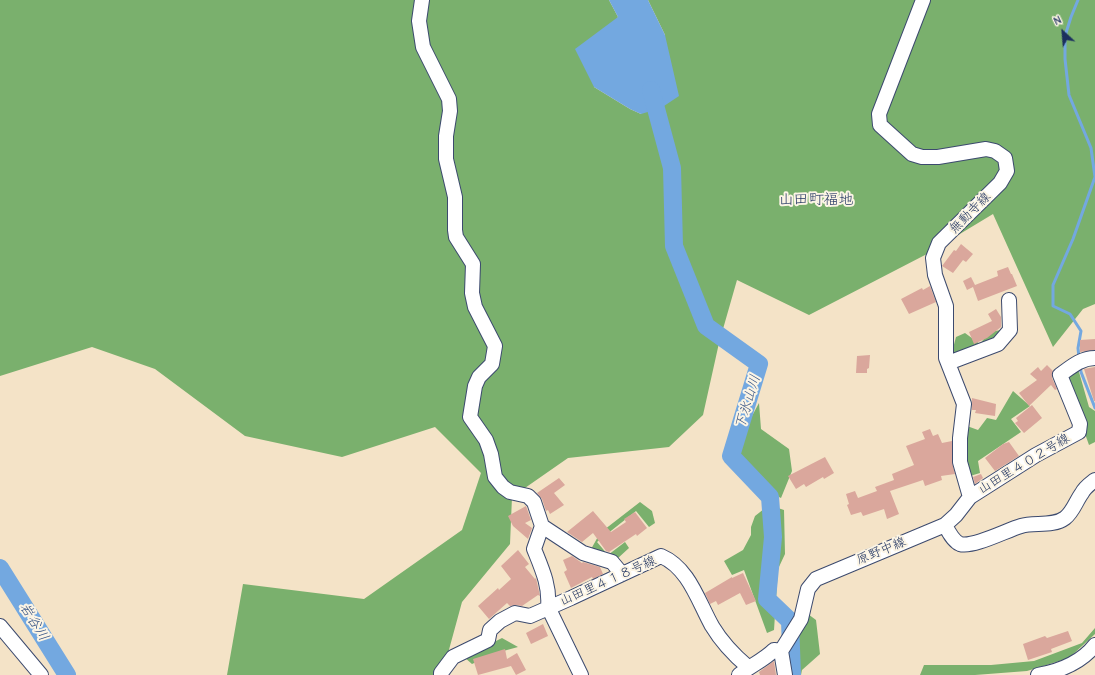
<!DOCTYPE html>
<meta charset="utf-8">
<style>
body{margin:0}
#map{position:relative;width:1095px;height:675px;overflow:hidden;background:#f4e3c7;font-family:"Comic Neue",sans-serif}
canvas{display:block}
.north{position:absolute;left:1043px;top:12px;width:40px;height:40px;-webkit-text-stroke:3px #fcf5e5;paint-order:stroke;rotate:334deg;font-size:11px;font-weight:700;line-height:16px;text-align:center;color:#1b2f5e}
.north::after{content:'';display:block;margin:auto;width:14px;height:18px;background:#1b2f5e;clip-path:polygon(50% 0,100% 100%,50% 72%,0 100%)}
</style>
<div id="map">
<canvas width="1095" height="675"></canvas>
<div class="north">N</div>
</div>
<script>
const ctx = document.querySelector('canvas').getContext('2d');
ctx.lineJoin = 'round';
function fillPath(path, color) { ctx.fillStyle = color; ctx.fill(path, 'evenodd'); }
function stroke(path, color, width, dash) { ctx.strokeStyle = color; ctx.lineWidth = width; ctx.lineCap = dash ? 'butt' : 'round'; ctx.setLineDash(dash || []); ctx.stroke(path); }
function write(font, color, halo, rows, align = 'center') {
  ctx.font = font + ' "Comic Neue","Klee One",sans-serif'; ctx.lineWidth = 4; ctx.setLineDash([]); ctx.textBaseline = 'middle'; ctx.strokeStyle = halo; ctx.fillStyle = color; for (const [text, x, y, turn = 0] of rows) {
    ctx.save(); ctx.translate(x, y); ctx.rotate((+turn || 0) * Math.PI / 180); ctx.textAlign = isNaN(turn) ? turn : align; if (halo) ctx.strokeText(text, 0, 0); ctx.fillText(text, 0, 0); ctx.restore();
  }
}
fillPath(new Path2D(`
 M0,0h609l9,17 -24,70 36,22 11,5 24,-79 -17,-35h447v304l-12,5 -30,38 -60,-133 -68,41 -116,60 -72,-35 -18,63 -16,72 -34,32 -101,11 -56,39 -2,47 -48,58 -15,55 -14,18h-206l16,-91 121,15 98,-69 19,-57 -46,-46 -93,30 -97,-21 -90,-67 -63,-22 -92,29z
 M992,328l3,3 13,-2 -10,11 -25,12h-21l4,-15 9,-4 15,11z
 M1077,365l12,42 6,4v31l-6,3 -25,-70z
 M1013,391l17,15 -19,13 10,13 -43,29 2,12 -10,3 -5,-20 2,-30 11,4 9,-12 9,2z
 M759,403l2,26 28,20 3,22 -11,27 -29,-14 -24,-24z
 M640,502l12,9 3,12 -6,4 -13,-16 -39,31 11,13 17,-13 4,6 -12,11 -27,-8 10,-18z
 M769,505l15,5 1,44 -7,15 -4,61 -7,3 -23,-63 -12,5 -8,-14 19,-11 8,-15v-8l4,-11z
 M808,614l8,6 4,34 -18,16 -1,5h-13l7,-33z
 M1095,628v6l-26,24 -42,13 -52,4h-55l4,-10h67l43,-4 48,-18z
 M502,638l16,9 -22,6 -24,11 -8,-7z`), '#7ab06d');
fillPath(new Path2D(`
 M609,0h39l17,35 14,61 -18,12 -20,6 -11,-5 -36,-22 -19,-38 43,-32z`), '#73a8e0');
stroke(new Path2D(`
 M1078,0l-7,17 -6,19v23l4,36 22,53 4,29 -22,62 -20,46v21l17,8 11,17 -3,17 1,10
 M1080,366l1,6 14,36`), '#73a8e0', 3);
stroke(new Path2D(`
 M651,90l21,78 2,78 32,80 53,38 -28,92 39,41 3,40 -6,62 23,22 2,54
 M0,568l67,107`), '#73a8e0', 18);
fillPath(new Path2D(`
 M961,244l12,10 -7,8 -3,-2 -10,13 -11,-7 12,-16 2,1z
 M1008,267l3,7h1l5,12 -39,15 -5,-14 -6,3 -4,-9 8,-4 4,8 23,-9 -1,-5z
 M930,286l6,16 -27,12 -8,-15 21,-11 1,2z
 M996,309l5,8v10l-14,11 -13,6 -5,-12 23,-11 -4,-7z
 M1095,339v11l-15,2v-12z
 M870,355l-1,13 -2,1v4h-11l1,-17z
 M1047,365l6,6 -1,7 5,11 -2,1 -4,-5 -22,21 -10,-13 18,-13 -7,-6 8,-7 3,4z
 M1095,367v34h-1l-10,-32z
 M972,398l24,6 -1,12 -20,-3 1,-3h-4z
 M1032,405l10,13 -18,15 -9,-10 3,-2 -2,-3z
 M930,429l3,7 5,-2 4,9 10,-2v21l3,12 -14,2 1,4 -17,6 -2,-6 -33,11 9,23 -12,5 -3,-10 -21,7 -2,-4 -10,3 -4,-10 2,-1 -3,-10 9,-3 3,7 19,-7 -2,-4 19,-7 -2,-6 22,-9 -8,-19 19,-7 -3,-7z
 M1009,442l10,14 -24,15 -10,-13 18,-14z
 M825,457l9,16 -10,6 -1,-2 -17,10 -2,-3 -8,5 -8,-13z
 M981,474l2,4 -8,6 -2,-7z
 M559,478l6,7 -11,8 10,12 -14,9 -2,-4 -2,1 -4,-12 -5,-6z
 M526,506l5,14 -6,3 7,5 -4,11 -15,-13 -5,-10z
 M593,511l18,21 15,-10 -2,-3 11,-7 12,16 -10,8 -1,-2 -27,18 -3,-1 -13,-18 -11,9 -15,-10z
 M518,550l11,14 -4,3 10,12 1,-1 4,18 -2,-1 -16,11 -6,-1 -6,1 -3,-3 -18,16 -11,-13 20,-18 1,2 12,-11 -10,-13z
 M572,556l10,7 1,-1 17,5 3,7 -10,5 -1,-2 -21,11 -7,-16 3,-2 -4,-10z
 M743,573l13,28 -10,4 -6,-12 -22,12 -2,-4 -6,3 -5,-11 27,-16v1z
 M543,624l5,12 -17,8 -5,-11z
 M1068,631l4,10 -21,8 1,3 -24,8 -5,-16 22,-8 2,2z
 M505,649l2,10 10,-6 9,17 -10,5 -5,-9 -33,9 -5,-16z
 M774,661l2,14h-16l-1,-3z`), '#daa79c');
const minor = new Path2D(`
 M422,0l-3,21 4,26 26,52 1,12 -4,25v23l9,38v33l1,7 17,27 -1,29 3,14 20,39 -3,18 -13,13 -4,9 -5,31 16,23 5,14 4,23 8,10 7,5 18,4 6,6 8,24
 M923,0l-44,114 1,11 32,29 10,3h16l48,-8 9,2 10,7 2,13 -7,12 -61,60 -6,15 2,17 11,31v52l18,46 -4,34v24l10,35
 M948,363l50,-19 12,-14 -1,-30
 M945,525l11,-10 14,-18 66,-42 43,-23 1,-8 -20,-49c11,-8 21,-17 35,-17
 M542,526l-8,23c8,20 16,37 14,58l33,68
 M542,526l41,27 29,9 10,12
 M0,626l41,49
 M781,651l4,24
 M441,675v-2l12,-16 35,-17 2,-10 10,-9 15,-8 15,3 41,-18 90,-42c28,12 37,45 51,70 9,15 23,30 36,41
 M739,675c11,-9 25,-15 35,-25l7,1 20,-32 7,-30 8,-10 129,-54c3,6 8,16 15,19 13,4 47,-14 61,-18 13,-4 32,1 44,-8 8,-6 11,-17 17,-25 3,-6 8,-9 13,-13
 M1038,675c22,-4 43,-12 57,-30`);
stroke(minor, '#3c4a6e', 16);
stroke(minor, '#fff', 14);
write('13px', '#1b2f5e', '#fcf5e5', [
 ["無動寺線",970,213,-45],
 ["山田里４０２号線",1024,464,-31],
 ["原野中線",881,551,-22],
 ["山田里４１８号線",608,581,-24]
]);
write('italic 14px', '#355385', '#fcf5e5', [
 ["下氷山川",748,402,-73],
 ["岩谷川",34,622,58]
]);
write('15px', '#1b2f5e', '#fcf5e5', [
 ["山田町福地",816,200]
]);
</script>
